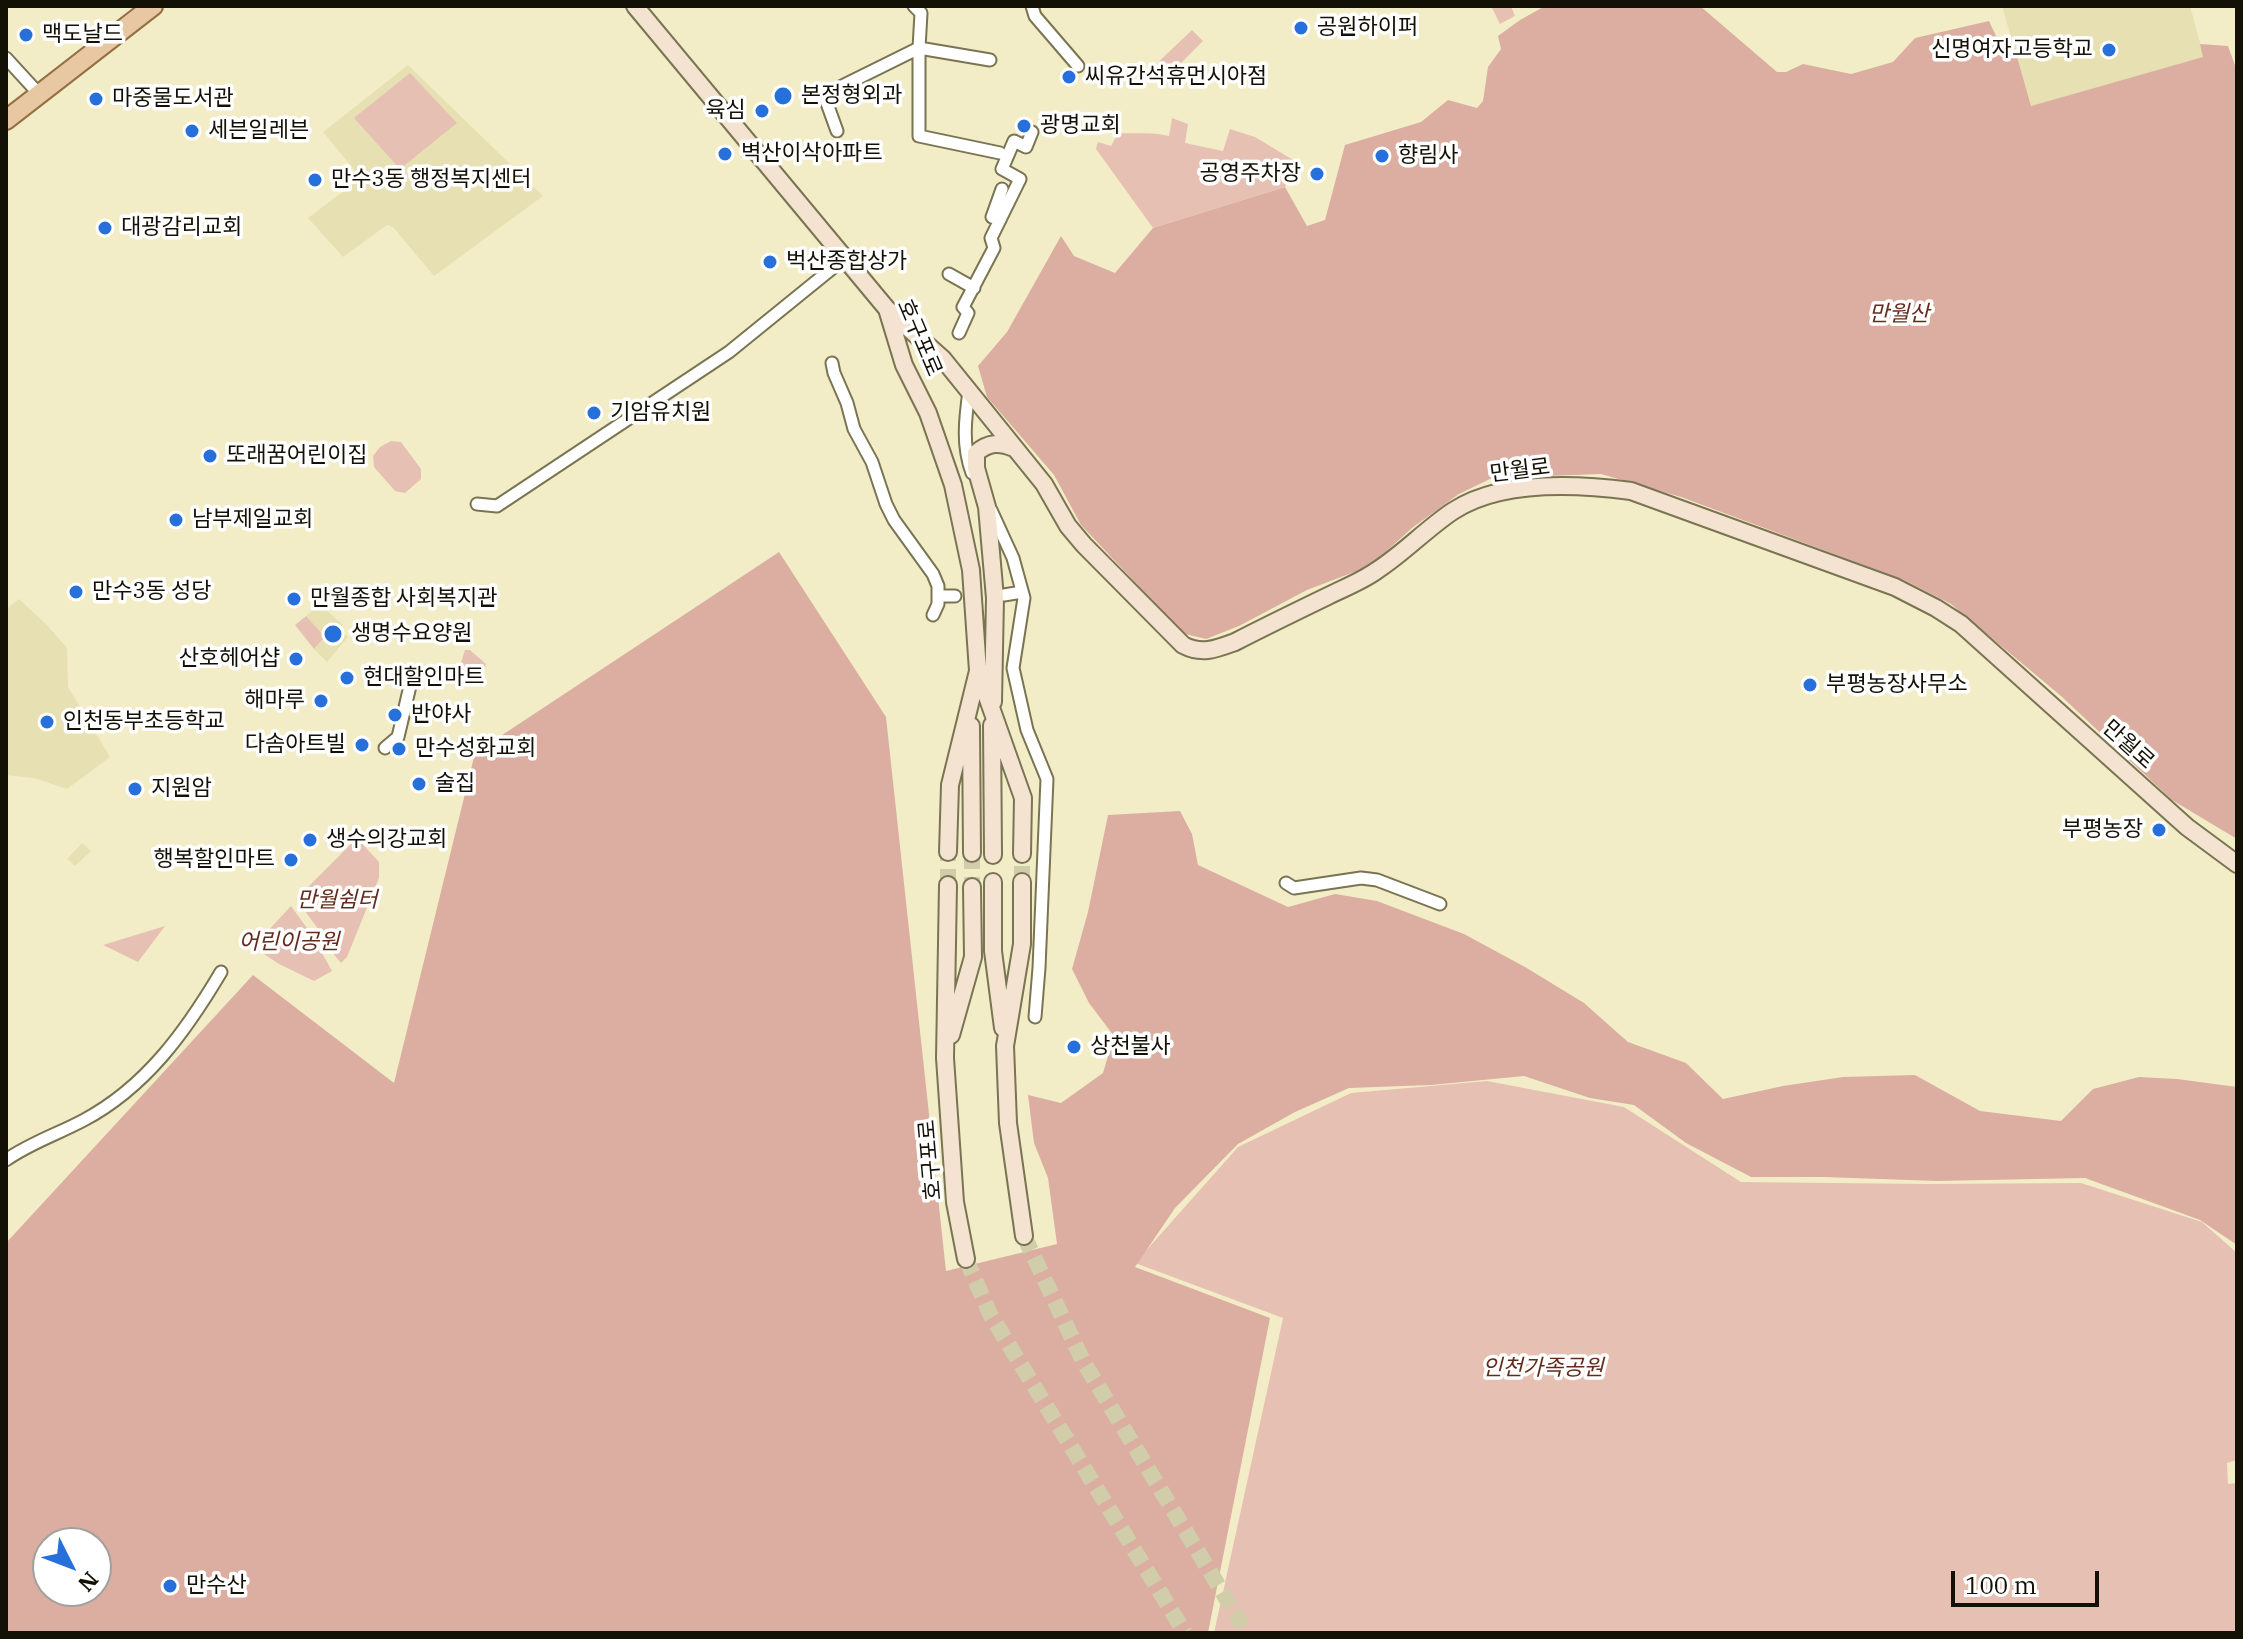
<!DOCTYPE html>
<meta charset="utf-8">
<style>
body{margin:0}
#map{position:relative;width:2243px;height:1639px;overflow:hidden;background:#f3edc7;font-family:"IBM Plex Serif",serif}
canvas{display:block}
.frame{position:absolute;inset:0;border:8px solid #131105;pointer-events:none}
.north{position:absolute;left:32px;top:1527px;width:80px;height:80px;box-sizing:border-box;background:#fff;border:2px solid #a1a09b;border-radius:50%;rotate:132deg;font-size:22px;font-weight:700;line-height:32px;text-align:center;color:#131105}
.north::after{content:'';display:block;margin:auto;width:28px;height:36px;background:#2770dc;clip-path:polygon(50% 0,100% 100%,50% 72%,0 100%)}
.scale{position:absolute;left:1951px;top:1571px;width:148px;height:36px;box-sizing:border-box;border:4px solid #131105;border-top:0;padding-left:10px;font-size:24px;line-height:28px;white-space:nowrap;color:#131105;-webkit-text-stroke:6px #fff;paint-order:stroke}
</style>
<div id="map">
<canvas width="2243" height="1639"></canvas>
<div class="frame"></div>
<div class="north">N</div>
<div class="scale">100 m</div>
</div>
<script>
const ctx = document.querySelector('canvas').getContext('2d');
ctx.lineJoin = 'round';
function fillPath(path, color) { ctx.fillStyle = color; ctx.fill(path, 'evenodd'); }
function stroke(path, color, width, dash) { ctx.strokeStyle = color; ctx.lineWidth = width; ctx.lineCap = dash ? 'butt' : 'round'; ctx.setLineDash(dash || []); ctx.stroke(path); }
function write(font, color, halo, rows, align = 'center') {
  ctx.font = font + ' "IBM Plex Serif","Noto Sans KR",serif'; ctx.lineWidth = 7; ctx.setLineDash([]); ctx.textBaseline = 'middle'; ctx.strokeStyle = halo; ctx.fillStyle = color; for (const [text, x, y, turn = 0] of rows) {
    ctx.save(); ctx.translate(x, y); ctx.rotate((+turn || 0) * Math.PI / 180); ctx.textAlign = isNaN(turn) ? turn : align; if (halo) ctx.strokeText(text, 0, 0); ctx.fillText(text, 0, 0); ctx.restore();
  }
}
fillPath(new Path2D(`
 M2002,6h188l14,51 -173,49z
 M408,65l135,131 -109,80 -41,-49 -6,-2 -44,32 -35,-39 53,-40 -38,-46z
 M19,599l29,27 19,22 1,39 42,70 -43,32 -33,-11 -28,-3v-166z
 M320,604l23,21 -2,5 7,7 -21,25 -13,-13 11,-12 -19,-21z
 M82,843l9,8 -16,15 -8,-7z`), '#e7e0b3');
fillPath(new Path2D(`
 M1491,6h20l4,10 -15,8z
 M1192,30l11,11 -37,37 -13,-11z
 M410,73l47,50 -57,46 -46,-51z
 M1172,118l16,6 -3,19 38,8 7,-22 25,8 45,27 -15,23 -132,41 -57,-79 2,-7 13,4 7,-13c18,1 35,-1 51,3z
 M391,441l10,1 20,27v10l-16,14 -10,-2 -21,-24 -1,-11 7,-9z
 M306,616l19,21 -11,12 -19,-24z
 M465,650h5l16,14 -3,9 -22,1 -3,-2z
 M357,838l22,24v16l-32,79 -6,6 -11,-13 -6,-13 -28,-38z
 M291,906l21,29 20,36 -18,10 -35,-17 -26,-17z
 M165,926l-27,36 -35,-17z
 M1487,1081l137,26 117,75 186,2 154,-1 121,39 35,31v207l-10,3 1,21 9,-1v150h-1023l69,-315 -148,-55 103,-116 113,-54z`), '#e7c0b4');
fillPath(new Path2D(`
 M1545,6h155l77,66h9l17,-8 48,10 42,-12 22,-24 74,-17 7,15 16,3 19,67 172,-49 -3,-13 28,2 9,25v768l-65,-39 -111,-104 -110,-92 -47,-24 -223,-83 -80,-23 -109,4 -33,16 -47,34 -42,38 -63,24 -68,36 -33,13 -21,-5 -7,-6 -97,-103 -27,-50 -67,-78 -9,-31 29,-34 54,-96 13,20 41,17 38,-45 132,-41 22,39 18,-6 20,-75 76,-23 27,-22 29,8 6,-7 5,-34 13,-18 -3,-13 22,-16z
 M779,552l107,165 60,554 111,-27 -9,-66 -14,-35 -6,-48 33,8 42,-30 11,-37 -25,-33 -17,-34 16,-57 20,-97 72,-4 12,23 6,31 90,42 47,-13 42,7 87,33 61,33 59,36 44,39 58,21 37,36 60,-13 60,-9 72,-2 65,36 81,10 32,-32 46,-12 38,2 60,8v158l-37,-25 -115,-42 -148,3 -113,-4h-73l-65,-34 -52,-38 -44,-7 -66,-22 -93,9 -82,3 -54,24 -57,32 -63,64 -40,59 135,51 -62,315h-1202v-390l247,-268 141,108 81,-330zM48,1543h48v48h-48z`), '#dbaea1');
stroke(new Path2D(`
 M972,853v34
 M1022,882v-28
 M948,885v-33
 M1024,1236l59,125 164,272
 M966,1259l24,55 195,319`), '#d1ccaa', 16, [16, 8]);
const street = new Path2D(`
 M914,6l7,7 -2,35 71,12
 M1032,6l3,10 43,50
 M6,58l33,36
 M837,131l-13,-36 95,-47v88l81,17
 M1000,220l-8,-3 10,-28
 M949,274l25,14
 M959,333l9,-20 -5,-6 31,-59 -3,-10 29,-59 -18,-10 12,-28 12,6 6,-15
 M832,363l2,10 13,30 7,26 18,33 14,42 8,16 39,54 5,12v18l-5,11
 M969,391c-4,29 -7,55 3,82
 M477,504l20,2 232,-154 116,-94
 M991,510l22,48 11,40 -11,70 14,62 20,49 -8,189 -4,49
 M1004,595l18,-3
 M938,596h17
 M385,748l13,-11 12,-51
 M1286,883l8,5 67,-10 16,2 63,24
 M6,1160c24,-17 52,-26 78,-40 62,-33 102,-89 137,-148`);
const secondary = new Path2D(`
 M635,6l252,303 17,56 24,48 25,72 18,85 7,101 45,127 -1,56
 M887,309l56,50 101,125 24,42 16,19 99,100c19,10 33,4 52,-3 31,-16 62,-31 93,-46 16,-8 34,-15 48,-25 28,-18 50,-42 77,-60 47,-31 125,-27 178,-20l264,96 41,21 25,16 226,203 50,37
 M993,702l2,-104 -8,-91 -11,-39v-15c13,-11 23,-11 38,-5
 M992,725l1,130
 M971,726l1,127
 M948,852l2,-67 28,-114
 M993,882v69l10,77
 M1022,882v62l-17,102 3,77 16,113
 M948,885l-3,173 10,144 11,57
 M951,1035l22,-78 -1,-70`);
const primary = new Path2D(`
 M6,120l147,-114`);
stroke(street, '#797452', 15);
stroke(secondary, '#797452', 20);
stroke(primary, '#946f43', 22);
stroke(street, '#fff', 11);
stroke(secondary, '#f4e3d1', 16);
stroke(primary, '#e8c7a3', 18);
for (const [x, y, r, color] of [
 [1301,28,8,"#2770dc"],
 [26,35,8,"#2770dc"],
 [2109,50,8,"#2770dc"],
 [1069,77,8,"#2770dc"],
 [783,96,10,"#2770dc"],
 [96,99,8,"#2770dc"],
 [762,111,8,"#2770dc"],
 [1024,126,8,"#2770dc"],
 [192,131,8,"#2770dc"],
 [725,154,8,"#2770dc"],
 [1382,156,8,"#2770dc"],
 [1317,174,8,"#2770dc"],
 [315,180,8,"#2770dc"],
 [105,228,8,"#2770dc"],
 [770,262,8,"#2770dc"],
 [594,413,8,"#2770dc"],
 [210,456,8,"#2770dc"],
 [176,520,8,"#2770dc"],
 [76,592,8,"#2770dc"],
 [294,599,8,"#2770dc"],
 [333,634,10,"#2770dc"],
 [296,659,8,"#2770dc"],
 [347,678,8,"#2770dc"],
 [1810,685,8,"#2770dc"],
 [321,701,8,"#2770dc"],
 [395,715,8,"#2770dc"],
 [47,722,8,"#2770dc"],
 [362,745,8,"#2770dc"],
 [399,749,8,"#2770dc"],
 [419,784,8,"#2770dc"],
 [135,789,8,"#2770dc"],
 [2159,830,8,"#2770dc"],
 [310,840,8,"#2770dc"],
 [291,860,8,"#2770dc"],
 [1074,1047,8,"#2770dc"],
 [170,1586,8,"#2770dc"]
]) { const dot = new Path2D(); dot.arc(x, y, r, 0, 2 * Math.PI); ctx.fillStyle = color; ctx.fill(dot); stroke(dot, '#fff', 3); }
write('22px', '#131105', '#fff', [
 ["공원하이퍼",1317,28],
 ["맥도날드",42,35],
 ["신명여자고등학교",2093,50,"right"],
 ["씨유간석휴먼시아점",1085,77],
 ["본정형외과",801,96],
 ["마중물도서관",112,99],
 ["육심",746,111,"right"],
 ["광명교회",1040,126],
 ["세븐일레븐",208,131],
 ["벽산이삭아파트",741,154],
 ["향림사",1398,156],
 ["공영주차장",1301,174,"right"],
 ["만수3동 행정복지센터",331,180],
 ["대광감리교회",121,228],
 ["벅산종합상가",786,262],
 ["기암유치원",610,413],
 ["또래꿈어린이집",226,456],
 ["남부제일교회",192,520],
 ["만수3동 성당",92,592],
 ["만월종합 사회복지관",310,599],
 ["생명수요양원",351,634],
 ["산호헤어샵",280,659,"right"],
 ["현대할인마트",363,678],
 ["부평농장사무소",1826,685],
 ["해마루",305,701,"right"],
 ["반야사",411,715],
 ["인천동부초등학교",63,722],
 ["다솜아트빌",346,745,"right"],
 ["만수성화교회",415,749],
 ["술집",435,784],
 ["지원암",151,789],
 ["부평농장",2143,830,"right"],
 ["생수의강교회",326,840],
 ["행복할인마트",275,860,"right"],
 ["상천불사",1090,1047],
 ["만수산",186,1586]
], 'left');
write('italic 22px', '#632b1b', '#fff', [
 ["만월산",1899,315],
 ["만월쉼터",337,901],
 ["어린이공원",289,943],
 ["인천가족공원",1543,1369]
]);
write('22px', '#131105', '#fff', [
 ["호구포로",919,338,67],
 ["만월로",1520,471,-7],
 ["만월로",2128,745,42],
 ["호구포로",931,1160,-95]
]);
</script>
